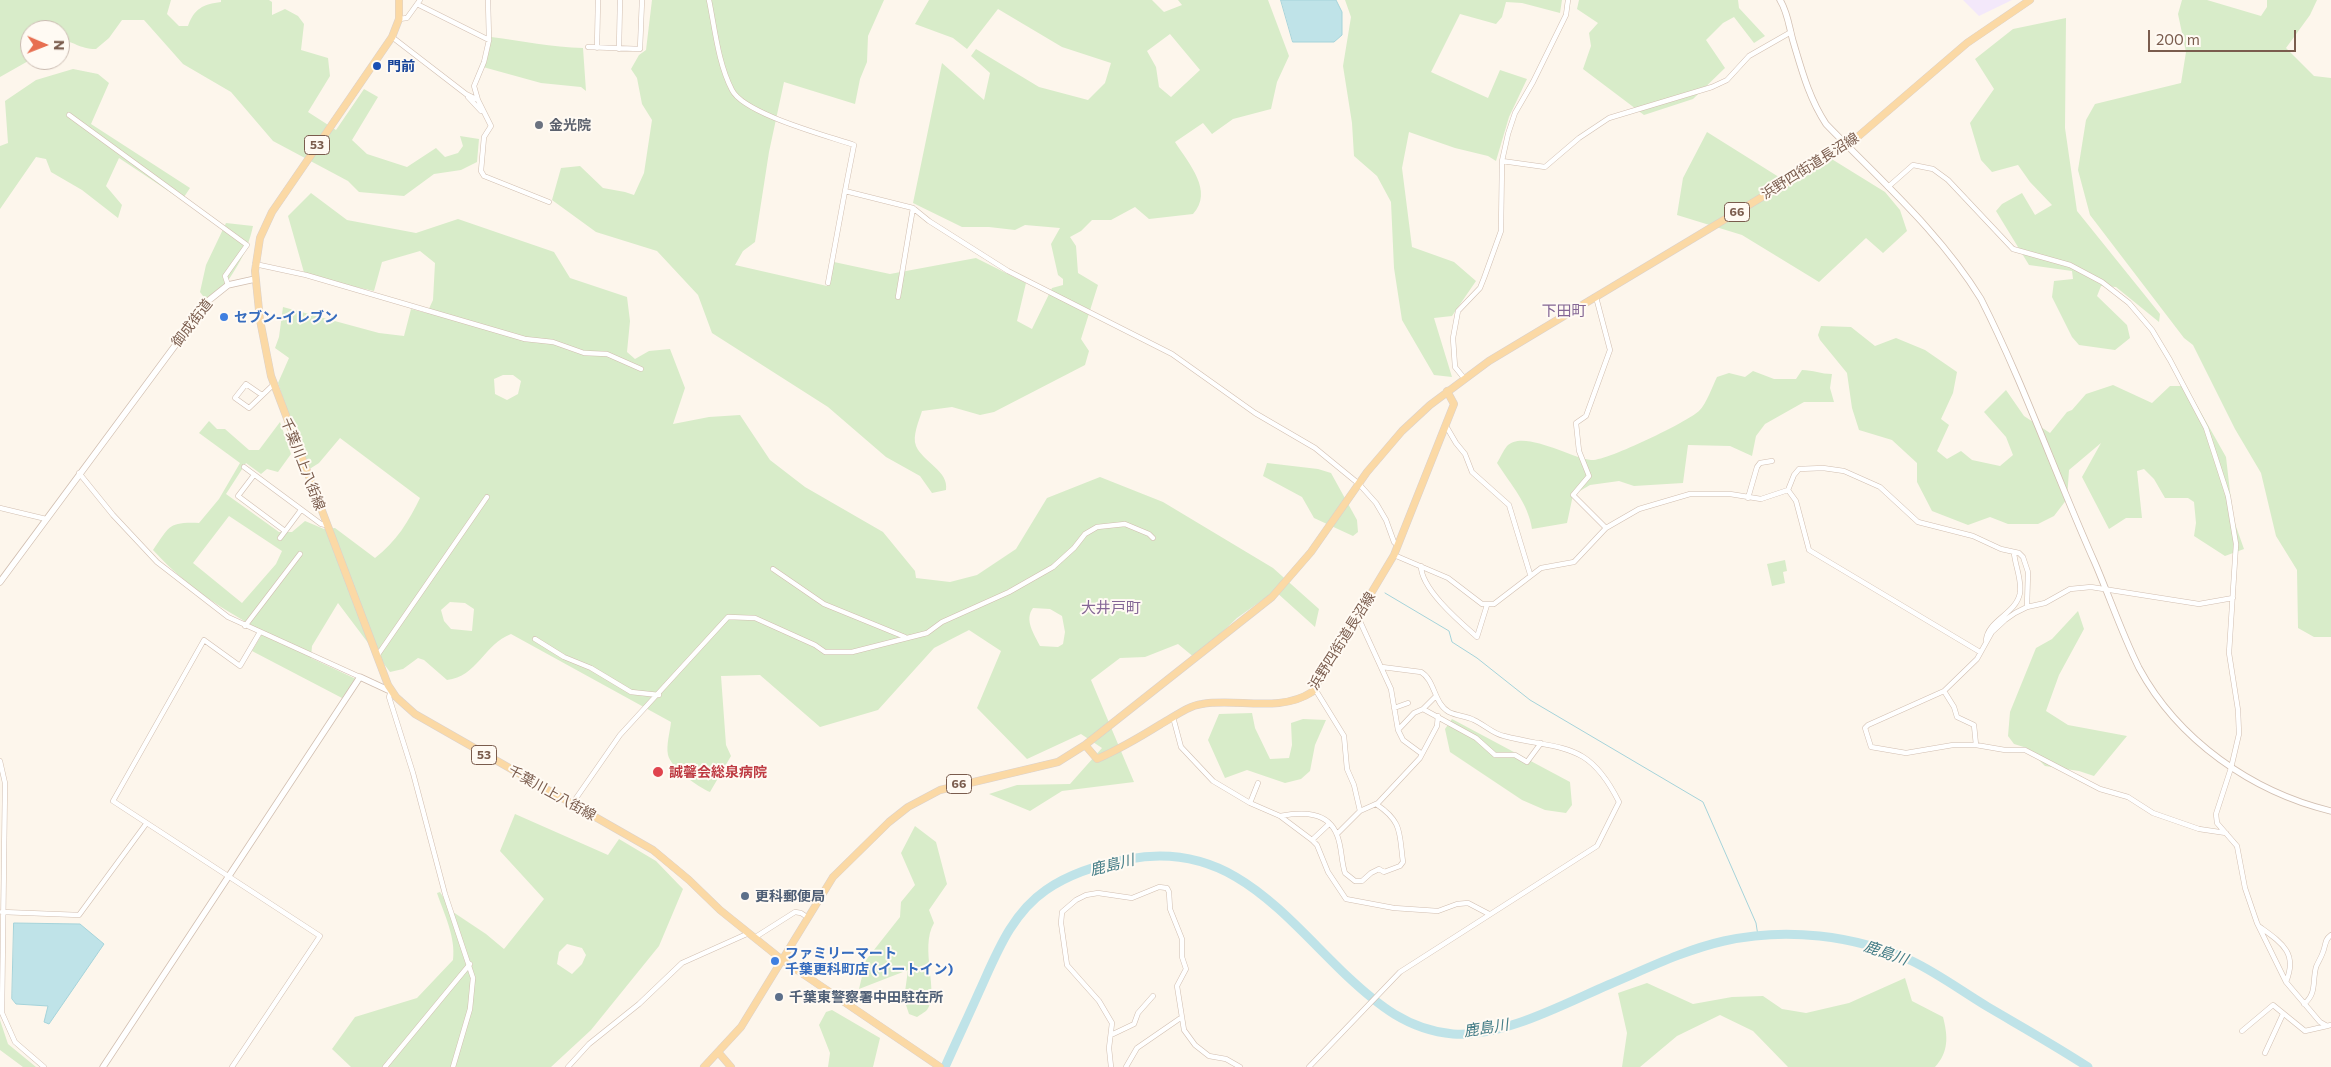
<!DOCTYPE html>
<meta charset="utf-8">
<style>
body{margin:0}
#map{position:relative;width:2331px;height:1067px;overflow:hidden;background:#fdf6ec;font-family:Commissioner,sans-serif}
canvas{display:block}
.north{position:absolute;left:20px;top:20px;width:50px;height:50px;box-sizing:border-box;background:#fffaf3;border:1px solid #cabbb1;border-radius:50%;rotate:91deg;font-size:14px;font-weight:700;line-height:20px;text-align:center;color:#7a5c4d}
.north::after{content:'';display:block;margin:auto;width:18px;height:22px;background:#e76f51;clip-path:polygon(50% 0,100% 100%,50% 72%,0 100%)}
.scale{position:absolute;left:2148px;top:30px;width:148px;height:22px;box-sizing:border-box;border:2px solid #7a5c4d;border-top:0;padding-left:6px;font-size:15px;line-height:18px;white-space:nowrap;color:#7a5c4d;-webkit-text-stroke:4px #fffaf3;paint-order:stroke}
</style>
<div id="map">
<canvas width="2331" height="1067"></canvas>
<div class="north">N</div>
<div class="scale">200 m</div>
</div>
<script>
const ctx = document.querySelector('canvas').getContext('2d');
ctx.lineJoin = 'round';
function fillPath(path, color) { ctx.fillStyle = color; ctx.fill(path, 'evenodd'); }
function stroke(path, color, width, dash) { ctx.strokeStyle = color; ctx.lineWidth = width; ctx.lineCap = dash ? 'butt' : 'round'; ctx.setLineDash(dash || []); ctx.stroke(path); }
function write(font, color, halo, rows, align = 'center') {
  ctx.font = font + ' Commissioner,"Noto Sans JP",sans-serif'; ctx.lineWidth = 4; ctx.setLineDash([]); ctx.textBaseline = 'middle'; ctx.strokeStyle = halo; ctx.fillStyle = color; for (const [text, x, y, turn = 0] of rows) {
    ctx.save(); ctx.translate(x, y); ctx.rotate((+turn || 0) * Math.PI / 180); ctx.textAlign = isNaN(turn) ? turn : align; if (halo) ctx.strokeText(text, 0, 0); ctx.fillText(text, 0, 0); ctx.restore();
  }
}
fillPath(new Path2D(`
 M1963,0h49l-33,16z`), '#f3e8fa');
fillPath(new Path2D(`
 M0,0h171l-4,14 12,12h9c6,-17 15,-22 33,-24v-2h48l3,2v13l13,-6 13,7 6,8 -3,26 27,8 2,18 -22,36 28,18 28,-41 14,8 -26,43 15,14 40,13 29,-19 9,9 13,-4 5,-7 -3,-10 19,3 -2,23 -16,8 -27,4 -30,22 -45,-4 -11,-11 -75,-40 -42,-49 -48,-28 -39,-44h-22l-13,18 -13,11c-17,0 -22,-8 -36,-9v-10h-30v30l-30,17z
 M652,0h232l-16,36 -1,26 -7,17 -5,25 -71,-22 -15,70 -14,90 -12,9 -8,14 92,21 7,-24 56,12 86,-16 50,25 -9,38 15,8 20,-41 11,-3v-6l-5,-4 -7,-31 9,-16 -35,-3 -10,5 -26,-3h-27l-49,-24 29,-140 42,37 6,-27 -19,-17 5,-7 63,38 49,13 17,-17 6,-20 -49,-16 -64,-38 -31,40 -14,-11 -38,-14 14,-24h223l12,12 18,-7 -4,-5h90l21,56 -12,26 -6,27 -38,10 -21,15 -9,-11 -28,19c14,22 39,49 18,72l-44,5 -14,-12 -24,13h-19l-11,11 -11,6 6,9 2,27 20,12 -17,54 8,12 -4,14 -91,47 -14,3 -28,-8 -30,4c-3,10 -10,25 -6,35 7,16 33,25 30,44l-14,3 -12,-17 -34,-19 -58,-50 -116,-74 -14,-38 -41,-44 -61,-19 -44,-32 9,-32 19,-2 23,22 22,4 9,3 10,-22 8,-53 -10,-16 -5,-26 -6,-9 8,-14 7,-5zM1170,34l30,36 -29,27 -12,-10 -3,-20 -9,-16z
 M1345,0h217l-2,13 -38,-10 -16,-1 -4,15 -6,7 -36,-10 -29,58 57,26 12,-28 27,9 -18,38 -13,44 -8,-5 -33,-8 -46,-16 -7,36 10,79 42,15 22,19 -24,35 -18,2 18,59 -18,-2 -32,-55 -8,-52 -3,-66 -14,-26 -23,-20 -2,-33 -9,-57 8,-49z
 M1579,0h159l1,8 26,28 -11,7 -20,-26 -11,6 -17,17 19,28 -32,31 -49,16 -61,-46 8,-23 -2,-13 9,-10 -21,-14z
 M2182,0h25l54,16 6,-9v-7h50l-7,15 -24,33 28,28 17,2v559h-17l-16,-9 -1,-58 -21,-34 -15,-63 -26,-44 -42,-84 -9,-7 -94,-123 -12,-45 8,-50 9,-16 86,-21 5,-31 -8,-38z
 M2066,18l-1,110 12,83 83,103 -1,8 -43,-35 -15,-1 -4,10 30,29 3,13 -15,12 -36,-5 -7,-8 -20,-40 2,-16 19,-2 -1,-8 -43,-6 -33,-54 6,-7 20,-11 13,22 17,-10 -22,-23 -12,-17 -26,7 -11,-12 -11,-37 24,-34 -19,-30 38,-30z
 M491,37c31,4 61,10 92,11l3,43 -5,-4 -40,-4 -58,-16z
 M73,69l25,5 11,9 -18,41 99,64 -8,12 -63,-42 -13,28 16,19 -4,13 -36,-28 -31,-18 -5,-13 -10,-2 -36,52v-63l8,-3 -3,-42 31,-21z
 M1707,132l83,52 14,-6 26,-20 55,34 15,18 7,21 -24,22 -17,-15 -47,44 -77,-47 -65,-20 6,-37z
 M311,193l36,27 69,13 42,-14 96,33 16,26 57,19 3,24 -3,31 8,7 14,-8 21,-2 15,39 -12,36 36,-7 31,-2 30,45 35,27 78,45 32,39 1,7 34,4 27,-7 39,-26 31,-51 53,-21 63,25 110,66 46,41 -4,18 -40,-36 -38,27 -42,40 -17,-14 -33,13 -25,1 -29,22 43,102 -72,9 -32,20 -41,-17 28,-9 53,-1 32,-36 -21,-14 -54,25 -50,-51 24,-57 -32,-21 -35,18 -56,62 -58,17 -60,-52 -39,1 5,69 5,11 -21,36c-12,-5 -39,-24 -42,-37 -2,-10 2,-23 3,-33l-160,-88c-27,10 -34,43 -64,46l-23,-20 -6,-2 -15,11 -13,3 -52,-69 -26,43 -1,12 45,21 -14,19 -90,-47 9,-15c-10,-13 -26,-20 -40,-29 -25,-16 -48,-35 -68,-57 17,-24 15,-28 46,-27l20,-24 21,-36 -41,-30 10,-12 8,8h8l24,21h10l21,-28 11,32 -13,18 -11,-3 -6,5 -15,-11 -20,31 53,38h13l13,-11 19,8 11,-1 40,30c21,-16 34,-37 45,-60l-80,-60 -21,25 -11,7 -30,-87 11,-25 -14,-10 4,-11 4,-30 96,26 25,3 7,-27 16,4 6,-13 2,-37 -15,-12 -38,11 -8,29 -69,-15 -17,-60zM503,375h10l8,6 -3,13 -11,6 -12,-6 -1,-15zM229,516l53,35 -6,13 -34,39 -49,-40zM450,602l15,1 9,6 -2,22 -21,-2 -7,-8 -3,-11zM1033,608l17,1 12,7 3,16 -2,12 -5,3 -18,-1c-6,-12 -16,-26 -7,-38z
 M226,223l27,3c-6,29 -21,49 -37,72l-10,2 -6,-8 6,-27z
 M1821,326l30,1 24,19 21,-8 29,12 32,22 -4,21 -12,26 8,6 -12,26 10,8 14,-8 11,9 28,6 13,-11 -7,-18 -22,-25 22,-22 18,26 26,17 17,-21 5,-2 14,-16 27,-9 39,18 18,-17h16l40,71 7,61 11,31 -19,7 -31,-20 2,-13 -2,-21 -6,-4h-23l-11,-19 -10,-10 -7,2 5,47h-16l-17,11 -27,-52 19,-34 -32,27 -2,29 -13,17 -16,8h-30l-18,-7 -22,8 -36,-14 -15,-29v-19l-25,-23 -33,-10 -7,-22 -5,-35 -27,-33 -2,-5z
 M1802,370c11,0 19,4 30,4l-2,14 4,14h-30l-39,22 -9,12 -4,20 -22,-10 -42,-1 -5,38 -49,3 -15,-5 -29,4 -17,10 -6,28 -35,6c-4,-26 -21,-44 -35,-66 3,-5 6,-12 10,-17 16,-17 64,12 84,14 14,2 96,-38 108,-49 8,-8 13,-24 18,-34l12,-4 16,4 8,-6 21,8h22z
 M1267,463l51,6 13,4 26,47 1,12 -5,4 -39,-18 -12,-21 -39,-21z
 M1785,560l2,11 -4,1 2,11 -13,3 -5,-22z
 M2078,611l6,18 -25,46 -13,36 22,14 59,11 -33,40 -15,-5 -34,-5 -18,-18 -13,-4 -6,-8 2,-24 26,-64 16,-9z
 M1252,713l3,15 15,31 19,-1 3,-13 -1,-22 12,-4 23,1 -11,25 -5,26 -9,8 -16,4 -38,-13 -22,8 -17,-38 11,-26z
 M1452,719l118,63 2,23 -6,8 -21,-3 -23,-10 -72,-48 -5,-23z
 M515,814l93,41 11,-16 37,22 27,28 -24,57 -68,84 -40,37h-200l-19,-18 23,-32 62,-19 36,-38c3,-23 -9,-46 -16,-67l3,-1 13,20 33,22 18,15 40,-50 -44,-48zM567,944l15,4 4,7 -4,9 -10,10 -15,-10 2,-12z
 M915,826l21,16 11,42 -18,26 5,13c-15,25 6,70 -7,87 -2,2 -7,5 -10,7l-8,-3 -5,-15 4,-29 -49,19 7,-29 34,-43 1,-15 14,-17 -14,-32z
 M1905,978l7,23 31,16c5,19 6,35 -8,50h-147l-35,-36 -33,-16 -43,21 -37,31h-18l5,-34 -9,-40 29,-10 46,21 39,-7 31,-1 19,13 24,4 43,-10z
 M832,1010l48,28 -7,29h-45l2,-14 -11,-28 7,-13z
 M0,1020l8,24 28,23h-13l-23,-17z`), '#d8ecc9');
const water = new Path2D(`
 M1281,0h55l6,12v23l-8,7h-41z
 M14,923l66,1 24,20 -55,80 -5,-2 4,-16 -32,-2 -4,-5z`);
fillPath(water, '#bfe3e8');
stroke(water, '#a5d3da', 1);
stroke(new Path2D(`
 M1385,593l64,38 3,11 25,16 53,42 173,102 53,121 2,13`), '#a5d3da', 1);
stroke(new Path2D(`
 M945,1067c11,-25 23,-50 34,-75 17,-37 32,-78 67,-102 23,-16 55,-26 83,-31 101,-19 152,54 218,117 31,29 61,54 106,58 48,4 111,-30 155,-49 38,-16 76,-35 116,-44 62,-14 130,-6 188,20 27,13 51,31 76,46 34,20 68,39 100,60`), '#bfe3e8', 9);
const minor = new Path2D(`
 M709,0c6,29 9,63 23,90 12,24 96,46 122,55l-9,46 68,17 16,13 79,50 164,83 83,59 60,35 44,36 17,19 10,17 8,22 4,4
 M417,4l72,36
 M399,19l8,-1 13,-18
 M392,37l74,57 12,6 13,26 -7,11 -3,34 3,5 65,26
 M588,47l52,2 2,-49
 M597,48l1,-48
 M619,49l1,-49
 M468,97l13,14
 M478,100l-4,-14 10,-24 5,-22 -1,-40
 M69,115l178,130 -22,31 3,9
 M1502,161l43,6 34,-29 30,-20 103,-31 15,-7 22,-24 42,-24
 M1888,187l25,-22 20,4 15,11 65,69 57,16 32,17 27,21 23,27 18,30 36,68 22,68 8,48 -7,109 9,57 1,24 -8,34 -15,46 1,9 20,23 8,42 12,35 29,59 34,40 7,4 4,-1
 M255,264l51,11 219,64 28,3 31,11 23,1 34,15
 M828,283l17,-92
 M898,297l15,-89
 M1596,297l14,53 -24,66 -10,7 3,28 10,25 -16,19 33,33
 M1464,378l-9,-11 -2,-29 5,-27 22,-23 4,-10 17,-47 1,-70 6,-27 7,-21 18,-31 33,-67 2,-15
 M262,395l-16,-11 -11,14 14,10 24,-23
 M1446,426l10,17 9,11 7,18 37,33 21,69
 M244,467l77,57 5,1
 M79,473l34,42 44,47 71,55 132,60
 M254,475l-16,21 47,35
 M1788,490l8,11 13,49 171,102
 M1748,498l9,-31 3,-4 12,-2
 M0,508l46,11
 M280,538l21,-28
 M1394,555l54,23 34,26h12l47,-36 33,-6 32,-34 33,-19 51,-15h40l31,5 27,-9 6,-15 5,-6 24,-1 21,3 36,16 38,35 55,14 28,13 18,4 4,4 5,15 -1,35
 M1421,566c0,23 39,56 56,71l10,-32
 M773,569l51,35 81,33
 M1358,617l33,72 7,41 5,10 19,14
 M245,626l55,-72
 M535,639l29,18 27,11 40,24 28,3
 M1986,640c2,-20 30,-26 34,-47 2,-13 -5,-28 -6,-40
 M377,656l110,-159
 M1315,689l29,47 3,33 7,16 6,26
 M391,690l-2,7 24,76 32,121 28,84 -3,31 -17,58
 M1944,691l10,16 3,10 17,8 2,20
 M1394,708l14,-5
 M1423,709l13,-13
 M1173,717l8,30 32,34 37,22 30,13 32,24 5,5 11,27 18,27 48,9 44,3 19,-7 11,-1 21,11
 M1398,730l16,-17 9,-4 53,29 19,17h20l12,7 14,-19
 M0,761l5,22 -3,230 13,29 29,25
 M1250,803l8,-20
 M572,804l48,-69 108,-118 27,1 60,27 10,7h27l75,-19 15,-11 67,-30 44,-25 21,-19 11,-14 12,-7 28,-3 24,10 4,4
 M1280,816c22,-4 48,-5 57,19 5,12 4,26 8,38l10,8h7l9,-8 8,-4 5,3 16,-6 3,-4c-4,-29 0,-40 -27,-58
 M2226,833l-27,-4 -46,-16 -25,-16 -28,-8 -75,-39h-20l-29,-5h-23l-47,8 -35,-6 -6,-19 3,-3 76,-34 33,-32 15,-27 13,-12 10,-7 12,-6 18,-4 25,-14 21,-2 108,17 34,-6
 M1337,834l23,-23 18,-8 42,-45 17,-32 1,-10
 M1312,840l17,-16
 M2,912l77,3 67,-91
 M2260,927c22,16 38,26 26,55
 M754,938l41,-26 6,1 6,4
 M2304,1004c13,-11 8,-21 12,-37 2,-5 5,-9 7,-15 3,-7 1,-12 8,-17
 M2242,1031l31,-26 32,26 22,-5
 M1111,1035l23,-11 4,-11 15,-17
 M2265,1053l18,-39
 M232,1067l88,-131 -207,-135 91,-161 36,26 20,-34
 M385,1067l85,-103
 M568,1067l21,-23 50,-40 43,-41 67,-30
 M1111,1067l-2,-19 3,-25 -13,-22 -32,-36 -6,-42 1,-11 14,-12 10,-5 12,-2 34,5 27,-11 8,1 2,4 1,17 12,30v18l4,12 -9,17 7,44 11,15 14,11 17,3 14,8
 M1126,1067l11,-19 45,-31
 M1309,1067l91,-95 197,-126 22,-44c-31,-62 -56,-51 -115,-66 -11,-2 -19,-11 -30,-16 -8,-4 -17,-4 -25,-8 -15,-8 -14,-32 -28,-40l-39,-5`);
const tertiary = new Path2D(`
 M1780,0c8,13 9,27 13,41 9,30 16,57 33,83 54,56 114,108 155,175 43,85 75,177 114,264 15,35 27,71 44,105 39,72 113,124 192,143
 M0,582l208,-281 20,-16 27,-6
 M103,1067l257,-390 28,13h3`);
const primary = new Path2D(`
 M399,0v19l-7,18 -120,175 -12,26 -5,33 5,49 11,56 117,309 8,12 19,17 238,136 36,30 31,30 61,49 159,108
 M1085,745l12,14c23,-10 43,-22 64,-35 13,-7 26,-18 41,-20 35,-6 78,9 110,-12l82,-137 60,-151 -7,-13
 M719,1053l12,14
 M704,1067l37,-40 92,-150 56,-55 19,-15 32,-17 118,-28 27,-17 187,-148 39,-45 56,-80 35,-41 28,-26 59,-44 358,-215 120,-103 63,-43`);
stroke(minor, '#d1beb0', 5.5);
stroke(tertiary, '#d1beb0', 7);
stroke(primary, '#dad1cd', 8);
stroke(minor, '#fff', 4.5);
stroke(tertiary, '#fff', 5.5);
stroke(primary, '#fbd9a5', 7);
for (const [x, y, r, color] of [
 [377,66,5,"#1a4fb4"],
 [539,125,5,"#6b7280"],
 [224,317,5,"#3f7fe0"],
 [658,772,6,"#e0444e"],
 [745,896,5,"#5c6f8a"],
 [775,961,5,"#3f7fe0"],
 [779,997,5,"#5c6f8a"]
]) { const dot = new Path2D(); dot.arc(x, y, r, 0, 2 * Math.PI); ctx.fillStyle = color; ctx.fill(dot); stroke(dot, '#fffaf3', 2); }
for (const [x, y, w] of [
 [317,145,25],
 [1737,212,25],
 [484,755,25],
 [959,784,25]
]) { const box = new Path2D(); box.roundRect(x - w / 2, y - 9.5, w, 19, 4); ctx.fillStyle = '#fffaf3'; ctx.fill(box); stroke(box, '#7a5c4d', 1); }
write('bold 12px', '#7a5c4d', null, [
 ["53",317,145],
 ["66",1737,212],
 ["53",484,755],
 ["66",959,784]
]);
write('bold 14px', '#164399', '#fffaf3', [
 ["門前",387,66]
], 'left');
write('bold 14px', '#5b616d', '#fffaf3', [
 ["金光院",549,125]
], 'left');
write('14px', '#7a5c4d', '#fffaf3', [
 ["浜野四街道長沼線",1810,166,-32],
 ["御成街道",192,323,-52],
 ["千葉川上八街線",303,464,69],
 ["浜野四街道長沼線",1342,641,-58],
 ["千葉川上八街線",552,793,29]
]);
write('bold 14px', '#366cbe', '#fffaf3', [
 ["セブン-イレブン",234,317],
 ["ファミリーマート",785,953],
 ["千葉更科町店 (イートイン)",785,969]
], 'left');
write('bold 14px', '#be3a42', '#fffaf3', [
 ["誠馨会総泉病院",669,772]
], 'left');
write('bold 14px', '#4e5e75', '#fffaf3', [
 ["更科郵便局",755,896],
 ["千葉東警察署中田駐在所",789,997]
], 'left');
write('15px', '#846695', '#fffaf3', [
 ["下田町",1564,311],
 ["大井戸町",1111,608]
]);
write('italic 15px', '#437c86', '#fffaf3', [
 ["鹿島川",1112,865,-14],
 ["鹿島川",1886,953,19],
 ["鹿島川",1486,1028,-9]
]);
</script>
